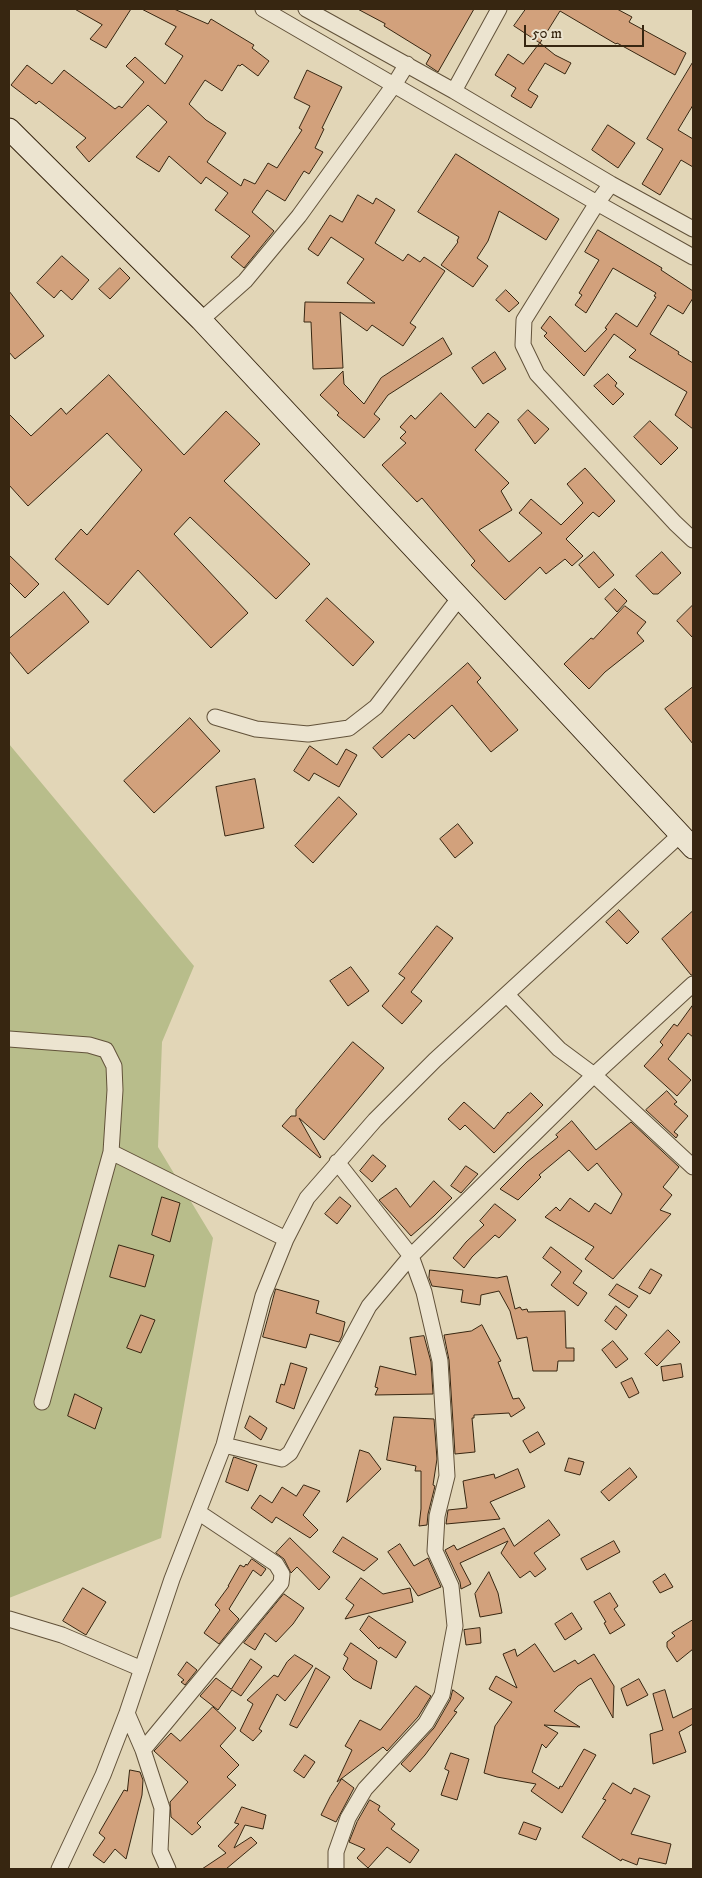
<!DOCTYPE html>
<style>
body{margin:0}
#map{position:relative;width:702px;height:1878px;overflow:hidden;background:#e2d6b7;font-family:"IM FELL DW Pica",serif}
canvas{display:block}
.frame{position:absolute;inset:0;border:10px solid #372611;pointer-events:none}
.scale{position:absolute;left:524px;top:25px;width:120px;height:22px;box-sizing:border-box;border:2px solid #372611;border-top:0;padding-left:6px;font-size:15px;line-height:18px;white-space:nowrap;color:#372611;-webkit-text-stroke:4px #ece4d0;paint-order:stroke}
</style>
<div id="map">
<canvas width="702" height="1878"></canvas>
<div class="frame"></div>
<div class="scale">50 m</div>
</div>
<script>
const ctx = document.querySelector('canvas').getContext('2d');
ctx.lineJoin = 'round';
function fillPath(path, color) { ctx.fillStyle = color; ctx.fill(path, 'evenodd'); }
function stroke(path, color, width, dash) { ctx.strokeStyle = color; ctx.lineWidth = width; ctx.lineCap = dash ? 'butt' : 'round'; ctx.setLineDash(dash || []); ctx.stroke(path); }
fillPath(new Path2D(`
 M9,744l185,222 -32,76 -4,105 55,91 -52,300 -152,60z`), '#b8bd8b');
const building = new Path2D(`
 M75,9h56l-25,39 -16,-9 12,-14z
 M142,9h32l34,15 3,-5 43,26 -2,3 17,13 -11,15 -16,-12 -2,2 -2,-1 -16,26 -17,-11 -16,24 17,16 20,13 -19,29 34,24 3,-7 11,5 13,-21 9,5 25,-38 -3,-2 11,-22 -16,-8 13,-28 35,17 -20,41 2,1 -9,19 8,4 -14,22 -5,-3 -19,30 -18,-11 -15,22 22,19 -30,37 -13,-11 19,-21 -35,-26 13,-17 -22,-16 -5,7 -32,-28 -10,16 -23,-15 31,-35 -19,-17 -59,57 -13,-15 10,-9 -47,-37 -3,3 -25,-19 16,-20 25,19 12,-14 51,39 4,-3 3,2 22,-26 -18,-16 9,-9 30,27 18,-28 -18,-12 11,-17z
 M358,9h116l-36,63 -12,-8 5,-9 -47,-29 1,-2z
 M526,9h91l15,8 -3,5 57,31 -11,22 -58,-32 -1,1 -56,-33 -20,32 -26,-17z
 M540,43l15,12 16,8 -6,11 -20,-11 -17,27 10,6 -7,12 -20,-12 5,-8 -21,-13 13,-21 15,10z
 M693,62v43l-15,25 15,9v28l-12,-7 -21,35 -18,-11 21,-35 -16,-10z
 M608,125l27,18 -17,25 -26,-18z
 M456,154l103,65 -13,21 -47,-29 -11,30 -11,17 11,8 -15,21 -32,-22 17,-23 -1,-1 2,-4 -41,-25z
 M358,195l15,9 3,-6 19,12 -20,33 28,18 5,-7 12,8 4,-5 21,14 -35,52 6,4 -13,19 -31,-21 -5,6 -27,-19 3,56 -30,1 -2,-47h-7l1,-20 70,1 -28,-20 17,-24 -33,-22 -13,19 -10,-7 22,-34 12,7z
 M598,230l64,38 -1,2 32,21v7l-10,16 -15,-9 -18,29 29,18 -1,2 15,9v66l-18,-14 12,-23 -58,-35 7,-7 -22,-16 -30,42 -40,-40 3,-3 -6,-5 9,-12 35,36 22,-23 -2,-1 11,-15 21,14 19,-30 -2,-1 2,-3 -43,-25 -27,45 -11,-8 7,-10 -3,-2 20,-33 -14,-8z
 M62,256l27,24 -17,20 -11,-10 -7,8 -17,-15z
 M120,268l10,10 -20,21 -11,-10z
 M506,290l13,13 -10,9 -13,-12z
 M9,291l35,45 -29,23 -6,-7z
 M443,338l9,16 -64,41 -14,19 6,5 -16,19 -27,-23 2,-2 -19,-18 23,-24 1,13 20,20 17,-26z
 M495,352l11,17 -23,15 -11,-16z
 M608,374l9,9 -2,3 9,8 -11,11 -19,-19z
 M109,375l75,80 42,-44 34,33 -36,37 86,83 -34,35 -86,-82 -16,17 74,79 -37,35 -73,-78 -30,35 -53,-46 26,-30 6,6 55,-65 -35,-37 -79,73 -19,-21v-71l22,22 30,-28 5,6z
 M441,393l34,35 13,-15 11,9 -24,28 34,33 -8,8 11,19 -33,20 30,32 33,-29 -23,-20 12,-14 30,26 22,-22 -16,-19 18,-16 30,33 -16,16 -6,-5 -27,27 17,17 -11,10 -7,-7 -19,15 -6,-7 -35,33 -34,-35 4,-4 -53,-63 -5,4 -35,-37 24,-22 -6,-5 6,-6 -6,-5 11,-12 4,4z
 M528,410l21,19 -14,15 -17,-24z
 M650,421l28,27 -17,17 -27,-28z
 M594,552l20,23 -15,13 -20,-23z
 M662,552l19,21 -23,21h-5l-17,-18z
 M9,555l30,29 -14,14 -16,-16z
 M615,589l12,12 -10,11 -12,-13z
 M64,592l25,30 -61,52 -19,-23v-12z
 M327,598l47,44 -21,24 -47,-45z
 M693,605v33l-16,-17z
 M625,606l21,16 -9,11 7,8 -39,31 -16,17 -25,-25 27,-26 2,1z
 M468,663l13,15 -4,4 41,48 -27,22 -39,-47 -38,34 -5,-5 -27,24 -9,-10z
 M693,687v57l-28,-35z
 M190,718l30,33 -66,62 -30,-32z
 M310,746l27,19 9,-16 11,6 -18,32 -25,-14 -5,8 -15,-10z
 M255,779l9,49 -39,8 -9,-49z
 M339,797l18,17 -44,49 -18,-17z
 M458,824l15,19 -18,15 -15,-19z
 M619,910l20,22 -12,12 -21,-22z
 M693,911v64h-2l-29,-36z
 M437,926l16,12 -42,54 11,9 -20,23 -20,-18 23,-28 -6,-4z
 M351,967l18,24 -21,15 -18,-25z
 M693,1005v32l-5,-4 -20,26 23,21 -14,16 -33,-30 19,-21 -3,-3 14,-18 3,2z
 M353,1042l31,26 -60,72 -25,-22 22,39 -1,1 -38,-32 9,-10h5v-6z
 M667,1091l10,11 -3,2 14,12 -14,16 4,3 -2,3 -30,-28z
 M531,1093l12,12 -49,48 -29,-28 -5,5 -12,-11 16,-17 30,27 14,-17 1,1z
 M572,1121l24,29 35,-28 48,45 -16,20 9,8 -12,15 11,4 -58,65 -28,-20 9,-12 -49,-30 11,-10 4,4 10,-13 19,14 6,-9 16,11 11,-20 -25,-31 -9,8 -19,-21 -30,25 2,2 -23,23 -18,-11 27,-27 31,-25 -2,-2z
 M373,1155l13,11 -14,16 -12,-11z
 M466,1166l12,8 -17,19 -10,-7z
 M434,1181l18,17 -18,18 -23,20 -32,-36 17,-12 14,19z
 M162,1197l18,6 -10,39 -18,-7z
 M340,1197l11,9 -14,18 -12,-10z
 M495,1204l21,16 -17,18 -4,-3 -23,22 -8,11 -11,-10 13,-16 18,-17 -4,-4z
 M119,1245l35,10 -9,32 -35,-10z
 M551,1247l31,24 -9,12 14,10 -9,13 -27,-21 10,-13 -18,-14z
 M651,1269l11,6 -12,19 -11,-6z
 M430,1270l67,8 10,-2 8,33 5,-2 2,3 5,-1 1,3 37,-1 1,37h8v13h-16l-1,10h-24l-6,-34 -10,2 -7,-28 -11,-20 -18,4 -1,10 -19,-3 2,-12 -31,-4 -3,-8z
 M617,1284l21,12 -9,12 -20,-13z
 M276,1289l43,12 -3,12 29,9 -3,14 -3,6 -29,-8 -4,14 -43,-11z
 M616,1306l11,9 -11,15 -11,-9z
 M141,1315l14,5 -14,33 -14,-5z
 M482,1325l19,36 -3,1 15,37 6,-1 6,10 -14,9 -2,-4 -35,2v3h-2l3,34 -20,2 -6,-94 -5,-25 27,-4z
 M668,1330l12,12 -23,24 -12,-12z
 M424,1336l7,26 2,32 -58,1 3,-7 -3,-1 5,-21 36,9 -6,-37z
 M613,1341l15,18 -12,9 -14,-18z
 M291,1363l16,5 -13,41 -18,-7 5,-18 3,1z
 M681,1364l2,13 -20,4 -2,-14z
 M632,1378l7,15 -10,5 -8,-15z
 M75,1394l27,14 -7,21 -27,-13z
 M250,1416l17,12 -6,12 -16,-12z
 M394,1417l40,2 3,40 -4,26 2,1 -7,28 -1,11 -8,1 2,-17v-38h-6l1,-5 -29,-6z
 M538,1432l7,12 -15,9 -7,-12z
 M360,1450l9,3 12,16 -34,33z
 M234,1457l23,8 -9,26 -22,-9z
 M569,1458l15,4 -4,13 -15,-4z
 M630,1468l7,9 -28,24 -8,-9z
 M518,1469l7,18 -35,15 10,17 -54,5 2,-14 19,-2 -4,-27 31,-7 1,4z
 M304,1485l16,6 -17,24 15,15 -8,8 -34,-21 -4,6 -21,-15 9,-13 12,8 10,-16 14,9z
 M549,1520l11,15 -26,18 12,16 -11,8 -5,-6 -10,7 -19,-25 7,-12 -48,22 11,21 -10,5 -1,-7 -15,-32 9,-5 3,5 47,-22 10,18z
 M343,1537l35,22 -14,12 -31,-19z
 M290,1538l40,39 -11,13 -22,-23 -6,6 -7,-14 -8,-6z
 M614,1541l6,11 -33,18 -6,-11z
 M400,1544l14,22 14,-8 13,29 -23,9 -30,-44z
 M252,1559l14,10 -5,7 -8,-6 -24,39 10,10 -20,25 -15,-11 16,-23 -5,-5 14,-19h-1l12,-21 4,2 2,-3 1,1z
 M489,1572l9,21 4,20 -22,4 -5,-23z
 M665,1574l8,13 -13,6 -7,-11z
 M361,1578l22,16 27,-6 3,14 -68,17 9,-14 -8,-6z
 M83,1588l23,14 -20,33 -23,-14z
 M610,1593l8,13 -4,3 11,16 -15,9 -6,-11 2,-1 -12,-20z
 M284,1594l20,14 -11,16 -17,18 -11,-9 -10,17 -11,-7z
 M572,1613l10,16 -17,11 -10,-16z
 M369,1616l37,26 -10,16 -16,-11 -1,2 -19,-19z
 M693,1620v29l-16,13 -10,-15v-5l8,-6 -3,-3z
 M480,1628l1,15 -15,2 -2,-15z
 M351,1643l26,18 -6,28 -18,-10 -10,-10 5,-11 -4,-3z
 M535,1644l19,28 21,-12 3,4 16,-10 20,32 -1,32 -22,-40 -13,8 -24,25 26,16 -36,-2 14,8 -12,15 -4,-4 -10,28 27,17 1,-3 2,1 22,-38 12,6 -34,58 -31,-22 5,-7 -39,-7 -13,-4 11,-47 17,-24 -23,-13 7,-13 21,12 -14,-34 12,-5 2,7z
 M295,1655l18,11 -28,35 -8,-7 -18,35 3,2 -9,10 -13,-10 13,-27 -6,-4 27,-25 4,2 9,-15z
 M251,1659l11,8 -21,29 -9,-6 -14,20 -18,-14 16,-18 15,11z
 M187,1662l10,8 -12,15 -4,-3 3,-2 -6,-5z
 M316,1668l14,9 -33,51 -7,-3z
 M639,1679l9,16 -21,11 -6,-17z
 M416,1686l15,10 -13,21 -31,34 -4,-4 -46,35 15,-32 -7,-4 15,-26 20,10z
 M453,1690l11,8 -10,13 3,1 -32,43 -15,17 -9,-8 33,-36 16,-28z
 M665,1690l8,28 20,-10v16l-14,8 7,20 -33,12 -3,-30 13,-4 -10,-36z
 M213,1707l23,21 -16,18 19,19 -12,12 9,8 -39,38 4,4 -9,8 -21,-18 -1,-15 18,-20 -34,-31 17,-18 9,8z
 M451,1753l18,6 -12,41 -16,-5 8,-24 -4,-2z
 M305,1755l10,7 -11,16 -10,-7z
 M130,1770l10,2 3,8 -1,15 -16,64 -11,-10 -11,14 -11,-8 12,-17 -6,-5 25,-43 3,1z
 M342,1779l12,9 -18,34 -15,-7 9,-18z
 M613,1783l18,11 3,-6 16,8 -19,38 40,10 -5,20 -27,-6 -2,7 -15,-6 -1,2 -39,-24 24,-37 -3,-1z
 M370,1800l10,6 -2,4 17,14 -4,5 28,21 -9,13 -23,-16 -19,21 -11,-10 8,-9 -16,-7 8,-20z
 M242,1807l24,8 -3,14 -18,-4 -11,23 17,-11 6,6 -31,26h-24l24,-16 -8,-7 21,-22 -4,-1z
 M524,1822l17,6 -5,12 -17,-6z`);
fillPath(building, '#d2a17c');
stroke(building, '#372611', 1);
const street = new Path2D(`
 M263,9l334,194 96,54
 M306,9l148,82 157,93 82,45
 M454,91l45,-82
 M611,184l-14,19 -73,117 -1,25 14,29 138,149 18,17
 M201,320l44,-39 54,-65 95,-131 13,-21
 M215,717l41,12 52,5 41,-6 27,-21 84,-110
 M507,995l52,54 35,26 99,92
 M9,1039l80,6 17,5 8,16 1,24 -4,62 -69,250
 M111,1152l175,87
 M224,1445l58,14 8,-6 79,-147 42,-50 183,-181 99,-91
 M9,1619l53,16 80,34
 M127,1713l16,37 19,58 -2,43 8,18
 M143,1750l138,-167 1,-9 -6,-10 -78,-52
 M59,1869l44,-94 24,-62 45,-134 52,-134 39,-149 23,-57 21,-41 68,-78 60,-60 246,-226
 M336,1869v-17l12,-34 17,-29 61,-66 16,-28 13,-69 -4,-40 -16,-35 2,-35 10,-40 -7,-115 -16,-69 -13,-36 -74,-94`);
const secondary = new Path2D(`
 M9,129l192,191 492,528`);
stroke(street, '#62523a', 17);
stroke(secondary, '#372611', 23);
stroke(street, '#ece4d0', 15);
stroke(secondary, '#ece4d0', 21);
</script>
